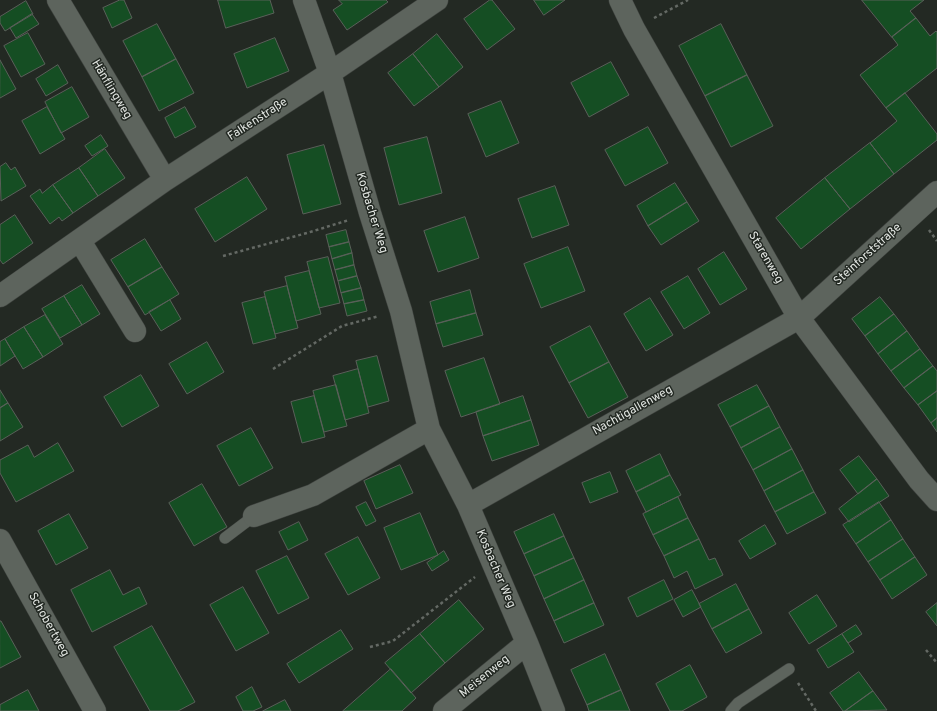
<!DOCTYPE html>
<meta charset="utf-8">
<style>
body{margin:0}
canvas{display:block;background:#232923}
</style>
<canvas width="937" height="711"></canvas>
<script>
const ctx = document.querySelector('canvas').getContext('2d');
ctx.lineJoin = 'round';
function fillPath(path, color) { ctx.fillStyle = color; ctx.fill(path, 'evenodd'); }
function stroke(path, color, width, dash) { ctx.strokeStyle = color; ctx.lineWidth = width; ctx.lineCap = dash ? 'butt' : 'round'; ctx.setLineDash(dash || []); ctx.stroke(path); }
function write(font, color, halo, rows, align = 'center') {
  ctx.font = font + ' Overpass,sans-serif'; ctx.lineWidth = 3; ctx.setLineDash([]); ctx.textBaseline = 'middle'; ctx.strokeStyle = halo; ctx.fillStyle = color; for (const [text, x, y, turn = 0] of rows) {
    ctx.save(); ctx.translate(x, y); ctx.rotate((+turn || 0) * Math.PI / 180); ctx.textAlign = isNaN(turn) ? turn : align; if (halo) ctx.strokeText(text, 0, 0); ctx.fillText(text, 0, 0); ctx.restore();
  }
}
const building = new Path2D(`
 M120,0h4l8,18 -20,10 -9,-20z
 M218,0h52l4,13 -48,15z
 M339,0h47l2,2 -41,28 -14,-20 9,-6z
 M490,0h2l23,29 -28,21 -23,-31z
 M534,0h31l-21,15z
 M862,0h62l-14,11 6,7 -24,19z
 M26,1l7,13 -28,17 -5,-8v-6z
 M32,14l7,10 -23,14 -6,-10z
 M916,18l14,18 6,-5 1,1v36l-51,40 -26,-33 38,-30 -6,-8z
 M157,24l19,35 -34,18 -19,-36z
 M721,24l26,51 -42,21 -26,-50z
 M28,33l17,31 -24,13 -17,-31z
 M437,34l26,33 -24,20 -26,-33z
 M275,38l14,33 -42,17 -13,-34z
 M413,54l26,33 -25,19 -26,-33z
 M176,59l18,34 -35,18 -17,-34z
 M0,60l16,29 -16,9z
 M611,62l18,33 -40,22 -18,-34z
 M58,65l10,18 -22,13 -10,-17z
 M747,75l26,51 -42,21 -26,-51z
 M72,87l17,30 -28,16 -16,-31z
 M905,93l32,41v6l-43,34 -24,-31 27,-22 -11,-13z
 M501,101l18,42 -33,14 -18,-43z
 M47,107l18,32 -25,15 -18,-33z
 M185,107l11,20 -21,11 -10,-20z
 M648,127l20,36 -43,23 -20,-36z
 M101,135l7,11 -16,10 -7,-10z
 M427,137l15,56 -43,12 -15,-57z
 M870,143l24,31 -44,35 -25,-31z
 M324,145l17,59 -38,10 -16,-59z
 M105,149l20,29 -27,18 -19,-28z
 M6,163l5,7 4,-3 11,19 -25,15 -1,-34z
 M79,168l19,28 -25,17 -20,-28z
 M247,177l20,32 -52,33 -20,-33z
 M825,178l25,31 -49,40 -25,-31z
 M675,183l12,19 -39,24 -11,-20z
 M53,185l20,28 -11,8 -3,-4 -9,7 -20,-28 10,-7 2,4z
 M555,186l14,39 -37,13 -14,-39z
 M687,202l12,19 -38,24 -13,-19z
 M15,215l18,28 -30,21 -3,-4v-35z
 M465,217l14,41 -41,14 -14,-41z
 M346,230l3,12 -20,5 -3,-12z
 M145,239l17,28 -34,20 -17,-27z
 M349,242l3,11 -20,6 -3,-12z
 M568,247l17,44 -44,17 -17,-44z
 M724,252l23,37 -27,16 -22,-36z
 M352,253l2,12 -19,5 -3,-11z
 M328,257l12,46 -21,5 -12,-46z
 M354,265l3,11 -19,5 -3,-11z
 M162,267l17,27 -34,21 -17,-28z
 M309,271l12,43 -25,7 -11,-44z
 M357,276l4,12 -20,5 -3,-12z
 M688,276l22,37 -26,16 -23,-37z
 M82,285l18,29 -18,11 -18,-29z
 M287,286l11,42 -23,6 -11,-42z
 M361,288l3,12 -20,4 -3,-11z
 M470,290l6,23 -40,11 -6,-22z
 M64,296l18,29 -22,13 -18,-29z
 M265,297l11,41 -23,6 -11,-41z
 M880,297l14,17 -29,22 -13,-17z
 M650,298l23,37 -27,16 -22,-37z
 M170,300l11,19 -20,12 -12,-19z
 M364,300l3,11 -20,5 -3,-12z
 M476,313l7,22 -40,12 -7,-23z
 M894,314l13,17 -29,23 -13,-18z
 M45,315l18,29 -20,13 -19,-30z
 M590,326l19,36 -40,21 -19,-36z
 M24,327l19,30 -20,12 -18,-30z
 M907,331l13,18 -29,22 -13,-17z
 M5,339l10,17 -15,10v-24z
 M207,342l17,30 -37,22 -18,-30z
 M920,349l13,17 -29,22 -13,-17z
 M377,356l12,45 -21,6 -12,-46z
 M484,358l16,46 -39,13 -16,-46z
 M609,362l19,35 -40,21 -19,-35z
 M933,366l4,5v20l-19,14 -14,-17z
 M358,369l11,44 -24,7 -12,-44z
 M141,375l18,31 -37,21 -18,-30z
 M336,385l11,41 -23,6 -11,-41z
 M757,385l12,21 -39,21 -12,-22z
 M0,390l8,13 -8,5z
 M937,391v27l-6,5 -13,-18z
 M314,396l11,41 -23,6 -11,-41z
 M523,396l8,24 -48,16 -7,-24z
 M8,403l15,24 -23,14v-33z
 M769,406l11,21 -39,21 -11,-21z
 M937,418v14l-6,-9z
 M531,420l8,25 -47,16 -9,-25z
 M780,427l12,22 -39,21 -12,-22z
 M251,428l22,40 -34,18 -22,-40z
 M58,443l16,28 -58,31 -16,-29v-13l28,-15 6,12z
 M792,449l11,21 -39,21 -11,-21z
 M660,454l10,21 -34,17 -10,-21z
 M859,456l18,23 -19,15 -18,-24z
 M400,465l13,28 -37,16 -12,-28z
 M803,470l11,22 -39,20 -11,-21z
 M610,472l8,20 -28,11 -8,-20z
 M670,475l11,20 -35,17 -10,-20z
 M877,479l12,17 -40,26 -10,-13z
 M202,484l25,43 -33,19 -25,-43z
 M814,492l12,21 -39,21 -12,-22z
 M678,497l10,21 -35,17 -10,-21z
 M366,502l10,19 -10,5 -10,-19z
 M879,502l12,18 -35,24 -13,-19z
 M420,513l18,42 -37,15 -17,-42z
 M69,514l19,34 -32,17 -18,-34z
 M554,514l10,22 -40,18 -10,-22z
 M688,518l11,21 -35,17 -11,-21z
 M891,520l12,19 -35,23 -12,-18z
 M299,522l9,18 -20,10 -9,-18z
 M765,525l11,19 -26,15 -11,-18z
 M564,536l10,22 -40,18 -10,-22z
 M358,537l22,41 -32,17 -23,-41z
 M699,539l10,21 6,-2 8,17 -28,14 -8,-18 -13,7 -10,-22z
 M903,539l12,18 -35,23 -12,-18z
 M444,551l5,9 -17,11 -5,-8z
 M287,556l22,42 -31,16 -22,-43z
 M915,557l12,18 -35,24 -12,-19z
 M574,558l10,22 -40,19 -10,-23z
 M110,570l13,25 16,-8 8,17 -55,28 -21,-42z
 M584,580l10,23 -40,18 -10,-22z
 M664,580l9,19 -36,18 -9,-19z
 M736,584l13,25 -37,20 -13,-25z
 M243,587l26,46 -33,18 -26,-46z
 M692,590l9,17 -18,10 -9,-17z
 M817,595l20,31 -28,18 -20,-31z
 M459,600l25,29 -39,34 -25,-29z
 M594,603l10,22 -40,18 -10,-22z
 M937,603v23l-11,-14z
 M749,609l13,24 -36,20 -14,-24z
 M0,621h1l20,36 -21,11z
 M856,625l6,9 -14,9 -6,-9z
 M152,626l43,76 -17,9h-28l-36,-64z
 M341,630l12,19 -54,34 -12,-19z
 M420,634l25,29 -34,30 -26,-30z
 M842,634l12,18 -26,16 -11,-18z
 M605,654l16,36 -34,15 -16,-35z
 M690,665l17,32 -25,14h-12l-14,-27z
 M391,669l25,29 -14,13h-59z
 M859,672l14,19 -28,20h-2l-13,-18z
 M252,687l10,20 -9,4h-10l-7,-14z
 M28,690l11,21h-39v-6z
 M621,690l9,21h-41l-2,-6z
 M873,691l14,19 -42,1z
 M285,700l6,11h-28z`);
fillPath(building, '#154e23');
stroke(building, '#596059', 1);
const lane = new Path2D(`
 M225,538l29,-22
 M731,711l7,-8 51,-34`);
const street = new Path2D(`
 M58,0l107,180
 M304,0l26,73 40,140 31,98 28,118 39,76 59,138 27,68
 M620,0l14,29 165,289 120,162 18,20
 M80,241l55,90
 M0,296l165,-116 165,-107 107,-73
 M468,505l331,-187 138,-126
 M254,516l59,-21 116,-66
 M0,540l95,171
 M444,711l83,-68`);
stroke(lane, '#404440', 12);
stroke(street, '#404440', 23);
stroke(new Path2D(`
 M654,18l34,-18
 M929,230l8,11
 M223,256l84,-23 42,-13
 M273,369l69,-43 37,-10
 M370,647l23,-6 82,-64
 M926,650l11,13
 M798,683l18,28`), '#646964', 2.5, [3, 3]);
stroke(lane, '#5d645d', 11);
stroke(street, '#5d645d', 22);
write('12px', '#e3e7e3', '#232923', [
 ["Hänflingweg",111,90,59],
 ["Falkenstraße",258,120,-33],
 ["Kosbacher Weg",371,213,73],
 ["Steinforststraße",868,255,-42],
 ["Starenweg",765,258,60],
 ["Nachtigallenweg",633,411,-29],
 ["Kosbacher Weg",495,569,67],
 ["Schobertweg",48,625,61],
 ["Meisenweg",485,677,-39]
]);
</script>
